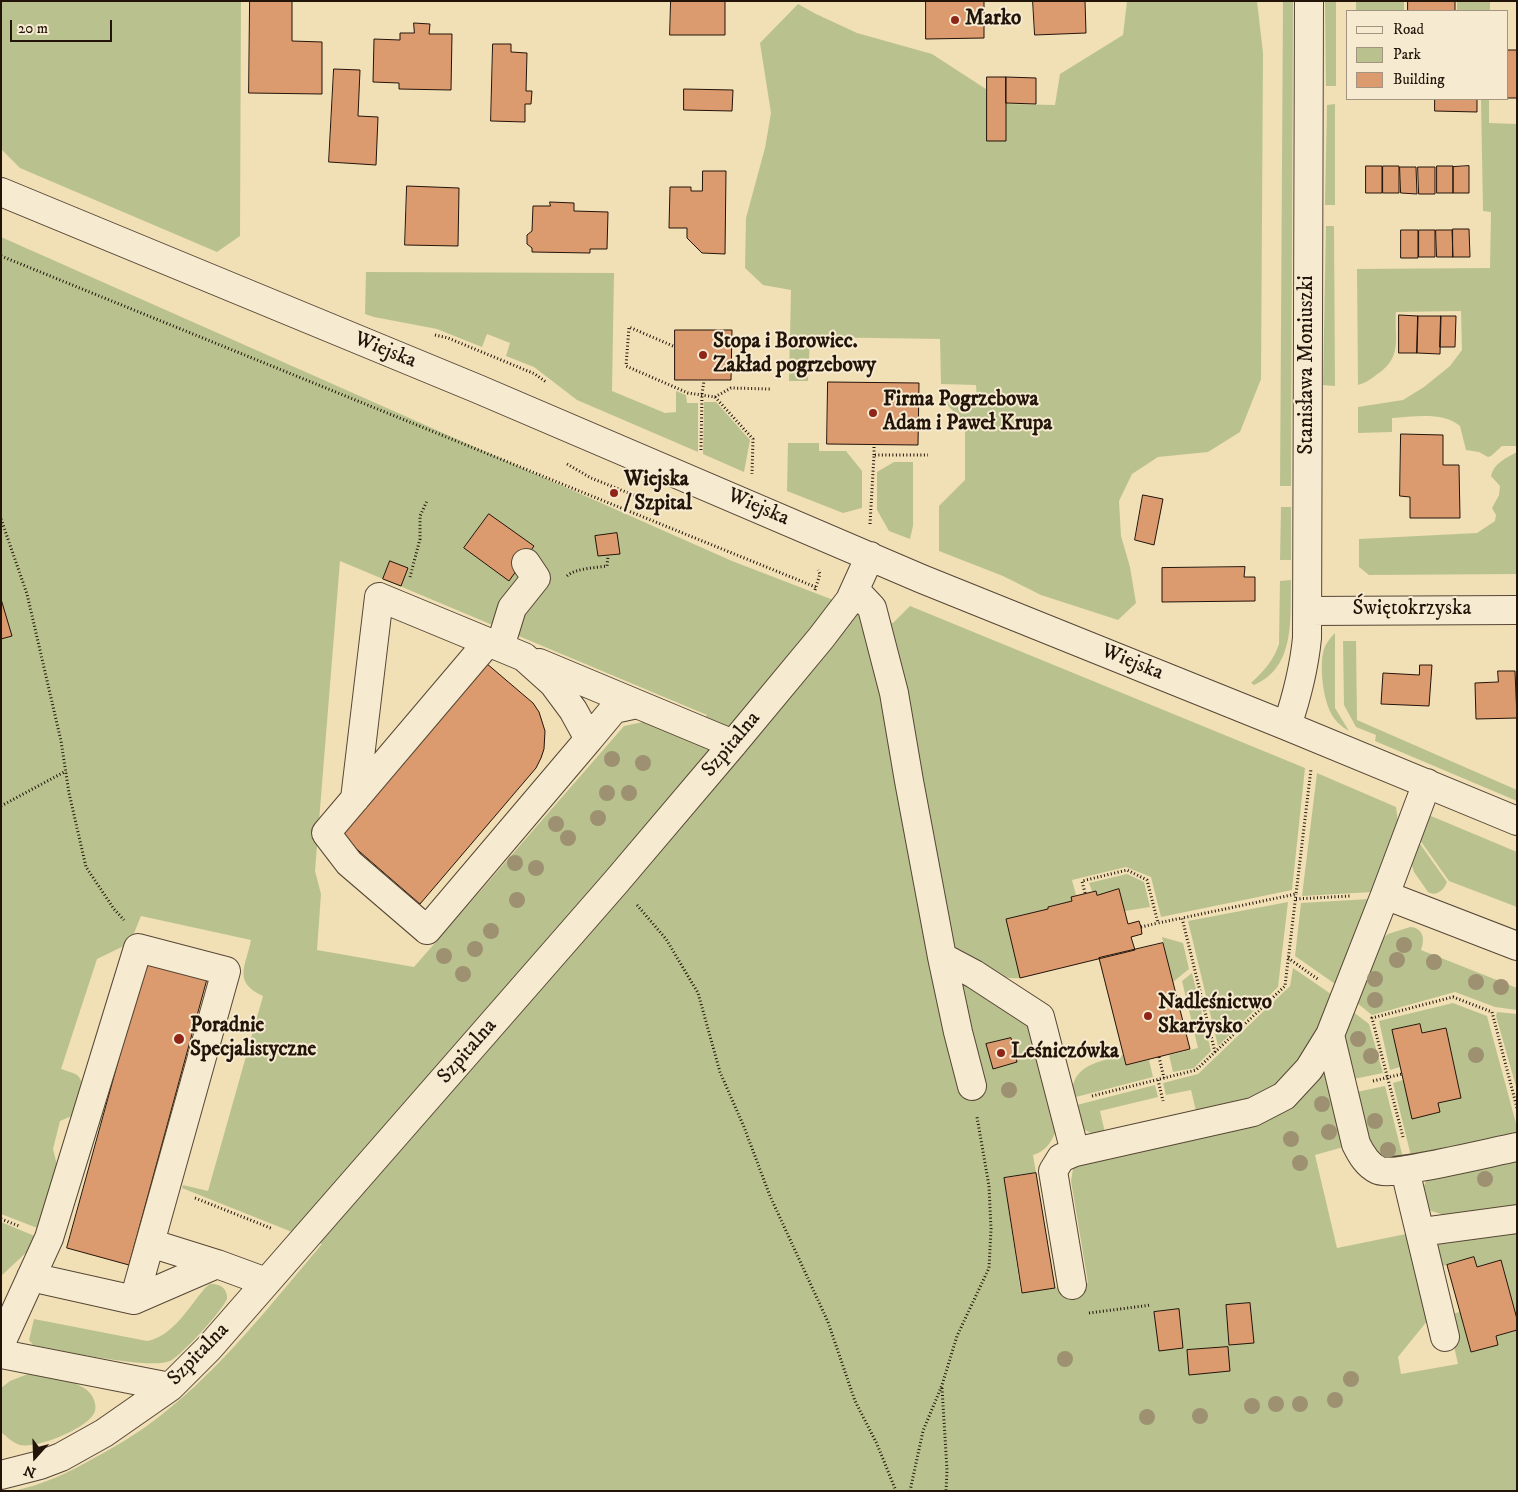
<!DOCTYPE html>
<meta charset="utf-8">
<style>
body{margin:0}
#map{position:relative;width:1518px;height:1492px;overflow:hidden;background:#f1dfb6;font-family:"IM FELL DW Pica",serif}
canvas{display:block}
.frame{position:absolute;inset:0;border:2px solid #23140a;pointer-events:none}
.legend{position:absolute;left:1346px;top:10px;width:162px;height:90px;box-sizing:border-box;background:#f6ead0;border:1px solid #a29481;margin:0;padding:6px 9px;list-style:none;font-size:15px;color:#23140a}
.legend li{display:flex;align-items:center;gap:10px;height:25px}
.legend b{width:25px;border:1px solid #a29481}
.north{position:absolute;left:10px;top:1432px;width:50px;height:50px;-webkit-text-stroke:4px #f6ead0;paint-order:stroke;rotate:200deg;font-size:14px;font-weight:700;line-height:20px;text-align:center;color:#23140a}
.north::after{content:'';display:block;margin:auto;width:18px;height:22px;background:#23140a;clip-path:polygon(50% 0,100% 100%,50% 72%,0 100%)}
.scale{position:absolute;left:10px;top:20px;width:102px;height:22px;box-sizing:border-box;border:2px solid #23140a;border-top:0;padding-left:6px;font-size:15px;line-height:18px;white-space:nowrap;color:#23140a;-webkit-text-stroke:4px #f6ead0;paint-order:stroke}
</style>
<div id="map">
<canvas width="1518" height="1492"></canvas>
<div class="frame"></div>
<ul class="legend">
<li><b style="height:6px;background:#f6ead0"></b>Road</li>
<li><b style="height:14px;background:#b9c28f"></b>Park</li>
<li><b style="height:14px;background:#dc9a6f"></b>Building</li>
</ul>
<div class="north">N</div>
<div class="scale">20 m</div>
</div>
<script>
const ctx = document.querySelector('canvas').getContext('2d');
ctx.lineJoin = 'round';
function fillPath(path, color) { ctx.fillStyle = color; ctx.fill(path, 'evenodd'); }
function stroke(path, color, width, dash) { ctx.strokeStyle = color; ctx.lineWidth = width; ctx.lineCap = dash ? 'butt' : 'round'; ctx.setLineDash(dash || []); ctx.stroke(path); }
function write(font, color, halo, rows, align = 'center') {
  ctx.font = font + ' "IM FELL DW Pica",serif'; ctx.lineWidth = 4; ctx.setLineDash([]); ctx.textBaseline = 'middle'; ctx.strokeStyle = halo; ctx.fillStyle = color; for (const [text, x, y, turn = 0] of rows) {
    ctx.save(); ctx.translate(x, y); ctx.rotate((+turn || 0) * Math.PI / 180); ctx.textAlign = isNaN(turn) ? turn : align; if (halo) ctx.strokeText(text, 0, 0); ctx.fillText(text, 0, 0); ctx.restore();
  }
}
fillPath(new Path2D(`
 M1,1h240l-1,235 -23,16 -197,-84 -19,-19z
 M1127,1h130l6,52 -2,326 -21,53 -32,20 -50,5 -26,17 -13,27 2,35 9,31 6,36 -18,17 -77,-25 -38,-19 -64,-25v-45l26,-26v-56l-25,-27 37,2 -1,-14 -35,-1 -1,-45 -130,-2 -2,44h-19l2,-91 -28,-5 -18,-17 1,-50 19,-70 6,-35 -11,-70 38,-39 18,10 41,19 75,21 77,50 46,1 5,-31 63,-39z
 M1283,1h10l-2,485h-11z
 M1325,1h11v85h-10z
 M1356,1h48v10h-48z
 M1457,1h33v10h-33z
 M1481,99h8v24l28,1v322h-15l-11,10 -3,1 -9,-5 -13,-2 -6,-24c-18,-15 -47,-9 -68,-8v14l-34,1v-26l45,-7 21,-13 26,-21 12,-16 -1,-39 -65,1c-2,25 7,44 -17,61 -7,5 -13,10 -21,12l-1,-116 133,-1 1,-56 -8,-1z
 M1335,104v101h-10l2,-100z
 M1326,226h8l1,160 -12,-1z
 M1,237l731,324 161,62 17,-17 395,162 -13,122 -131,27 -10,-40 -25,-10 -54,13 4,15 -5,2 1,4 -24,6v2l-42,10 14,59c-16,2 -27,-5 -41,-12l-11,21 11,8h5l43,29 3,7 27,96c-4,13 -10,24 -24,28l3,18 -32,5 17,115 67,-10 -17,-102 2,-12 4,-4 250,-92 20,73 -32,9 22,93 74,-15 17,87 -30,37 3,17 57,-10 -11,-49 13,-3 11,40 27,-7 -2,-9 21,-6v161h-1505c31,-6 56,-18 84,-34 22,-12 44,-25 64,-41 62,-48 111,-112 162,-172l-140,-56 1,-3 25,6 55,-195c-31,-14 -17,-30 -12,-56l-110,-24 -11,27 -33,16 -36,110c5,2 11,3 16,6 11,9 0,29 -3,40l-14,6 -7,28 4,16 -17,64 -39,-15zM340,561l367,154 -21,25 -43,-18 -19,4 -210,241 -97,-17 4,-56 -6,-23z
 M366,272l248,1 -2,118 53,22 11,-1v-21l10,4 1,8h11v49l-121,-52 -43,-33 -28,-11 4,-13 -23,-9 -5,13 -45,-18 -63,-12 -9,-3z
 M704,402h12l34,38 -6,32 -41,-18z
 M788,443h31v8h27l16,20v37l-19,5 -56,-22z
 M1517,452v122l-148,1 -10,-8v-28l118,-6 18,-12 1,-6 -4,-7 7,-13 1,-9 -9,-10c3,-13 15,-18 26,-24z
 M894,462h19v64l-3,13 -21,-8 -12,-21v-38z
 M1281,507h10v53h-11z
 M1291,580c-1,38 5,87 -37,105l-3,-2c12,-11 23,-23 28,-39l1,-63z
 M1335,633v75l14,23c-8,-5 -13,-9 -17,-16 -9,-15 -13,-50 -8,-66 2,-6 6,-11 11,-16z
 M1343,641h13l1,79 160,70v11l-142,-60 1,-6 -20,-8 -12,-22z
 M1317,773l79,34 2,16 -26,69 -70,4z
 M1431,816l86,36v55l-68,-26 -32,-45 11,-18z
 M1416,838l31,44c-3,8 -11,15 -19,10l-14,-20 -4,-13z
 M1127,874l17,8 6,25 -25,4 -6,-21 -22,5 -1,-4h-4l-3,-8z
 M1369,899l-31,87 -43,-30 6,-53z
 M1288,902l-10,85 -60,59 -30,-125z
 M1410,927c14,1 15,13 11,23l96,38v22l-22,-3 -40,-15 -83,23 -20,-16 22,-53 14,-12z
 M1162,937l21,6 6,26 -16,13z
 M1293,968l41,28c-15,30 -39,85 -70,99 -18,8 -47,14 -67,20l-6,-25 -25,5 -3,-12 35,-9 92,-88z
 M1192,973l19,78 -17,17 -21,4 -4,-17 29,-7 -16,-67z
 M1453,1003l34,13 30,111v13l-105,20 -19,-77 10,-3 9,38 27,-6 -1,-9 23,-5 -15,-70 -24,5 -2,-9 -27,6 7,37 -10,3 -11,-49z
 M1348,1008l21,16 14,49 -34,7 -7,-30z
 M1497,1012l20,2v76l-21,-74z
 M1123,1055l3,10 23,-5 4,17 -81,21c-2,-33 26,-36 51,-43z
 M1155,1085l3,12 -58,14 6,26 -9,-1 -14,-7 -10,-23z
 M1385,1086l19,76 -30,-5 -22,-64z
 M1517,1157v55l-69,4 -20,-6 -6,-20 6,-13z
 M1,1222l36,15 -8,13 -28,26z
 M1517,1229v90l-16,-59 -24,7 -3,-10 -38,11 -1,-20 6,-6z
 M210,1284c10,-1 18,5 17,15 -6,13 -45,56 -57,62 -21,9 -111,-11 -137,-16l-4,-5 5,-21 113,22c25,-4 42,-34 58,-53z
 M28,1374c16,3 43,5 56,14 5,3 8,7 10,12 1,3 2,7 1,11 -5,17 -59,38 -75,34 -7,-2 -13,-8 -19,-13v-44l9,-7z`), '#b9c28f');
const building = new Path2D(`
 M250,1h42v40l30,1v52l-73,-1z
 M671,1h54v34h-55z
 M926,1h58v37l-58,1z
 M1033,1h52l1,32 -51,2z
 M1408,1h47v10h-47z
 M414,23l16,1 -1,10h23l-1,56 -52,-1v-6l-26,-1 1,-43 26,1v-7h14z
 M493,44h18v8l16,1 -1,38h6l-1,13h-6v18l-34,-1z
 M1507,50h10v48h-10z
 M334,69l26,1 -2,46 20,1 -2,48 -47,-3z
 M987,77h19v64h-19z
 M1006,77l30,1v26l-30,-1z
 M684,89l49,1 -1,21 -48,-1z
 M1435,99h42v13l-42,-1z
 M1366,166h16v27h-16z
 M1383,166h16v27h-16z
 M1437,166h16v27h-16z
 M1469,166v27h-16v-26z
 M1400,167h16l1,27 -16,-1z
 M1418,167h17v27h-16z
 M703,171h23l-1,83 -23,-1 -15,-15v-10h-18l1,-41h21v4h11z
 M407,186l52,2 -1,58 -53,-1z
 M550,202l24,1v8l34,1 -1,37h-17v4l-58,-1v-4l-5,-4v-9l5,-4 1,-25h17z
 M1453,229h16l1,28h-17z
 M1401,230h17v28h-17z
 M1419,230h16v27h-16z
 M1436,230h16l1,27h-16z
 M1399,315l19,1 -1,37h-18z
 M1418,316h23l-1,38 -23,-1z
 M1441,316h15l-1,31h-15z
 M675,330h57l-1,50h-56z
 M828,382l91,1 -1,62 -91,-1z
 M1401,434l42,1v30h16l1,53h-50v-21l-10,-1z
 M1143,495l20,4 -9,46 -19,-5z
 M489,514l45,32 -25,35 -45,-33z
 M617,533l3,21 -22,2 -3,-20z
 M390,561l18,7 -7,18 -18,-7z
 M1245,567l-1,10h11v24l-93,1v-34z
 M1,599l11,37 -11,3z
 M486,663l47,40 6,9 6,19 -1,18 -3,9 -5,10 -116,136 -82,-71z
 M1420,665h12l-3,41 -48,-2 2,-31 36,2z
 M1498,671h17l2,47 -41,1 -1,-36 23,-1z
 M1119,889l9,35 11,-3 2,6 1,7 -11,3 4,13 -115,28 -14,-59 42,-10v-2l24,-6 -1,-4 25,-6 1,4z
 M1163,943l27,106 -64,16 -27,-107z
 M146,962l61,17 -78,286 -62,-17z
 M1420,1024l2,9 24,-5 15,70 -23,5 2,9 -28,7 -20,-89z
 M1011,1038l6,24 -24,7 -7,-25z
 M1036,1173l19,115 -33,5 -18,-115z
 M1474,1257l3,10 24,-7 16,59v11l-21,6 2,9 -27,7 -24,-87z
 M1250,1303l4,40 -25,2 -3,-40z
 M1179,1309l4,39 -24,3 -5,-39z
 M1228,1347l2,24 -41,4 -2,-25z`);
fillPath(building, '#dc9a6f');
stroke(building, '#23140a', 1);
const minor = new Path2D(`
 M1,192l477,197 444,190 365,147 230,95
 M855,590l17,18 22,85 15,88 33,176 16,75 14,54
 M1307,611l210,-1
 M500,647l12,-39 24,-30 -10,-15
 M539,663l98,41
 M1287,726c10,-30 17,-57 20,-88l2,-637
 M589,739l25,-30 23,-5 96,40
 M1427,783l-42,112 -55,140 26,109c5,10 11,21 22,26 13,7 117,-19 139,-23
 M355,799l24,-202 145,60 29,26 20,27 16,29 -162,191 -78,-67 -23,-30 162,-191
 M1385,895l132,51
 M942,957l32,17 66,43 35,135 178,-40 31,-16 25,-27 21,-34
 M1405,1170l40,167
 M1421,1232l96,-13
 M31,1277l103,23 16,-57
 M1072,1285l-19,-114 8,-13 14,-6
 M134,1300l83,-36
 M1,1343l48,-105 89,-290 88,23 -76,272 67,21 49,18
 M1,1354l169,33
 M1,1475l39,-10 21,-8 43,-24 66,-46 39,-39 407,-466 117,-138 88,-106 29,-38 20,-44`);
stroke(minor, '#564735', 30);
stroke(new Path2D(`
 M1,256l817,332
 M435,335l13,3 87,36 11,8
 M673,346l-44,-19 -3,39 62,27 27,4 38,42 -1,35
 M715,397l16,-9 39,1
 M701,450l1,-56 2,-13
 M874,455v-10
 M567,464l24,14 70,28 10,2
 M1,519l26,75 34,147 8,52 17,74 28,42 10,11
 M870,524l4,-69h54
 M567,576c9,-8 28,-8 40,-10l1,-10
 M410,577l10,-38v-23l7,-15
 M815,590l5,-16 -2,-4
 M1,806l65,-35
 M1085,893l-3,-12 45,-11 20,10 11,43 24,-5
 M1296,899l54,-3
 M637,905l29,34 32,54 22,79 24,55 26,69 58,126 27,79 22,43 19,47
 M1141,927l17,-4
 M1288,958l31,22
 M1215,1052l-33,-134 114,-24 15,-125
 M1159,1057l5,21
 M1158,1080l5,21
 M1373,1081l29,-7
 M1092,1096l104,-26 89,-84 11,-92
 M1403,1137l-31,-119 81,-21 39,15 25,96
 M195,1198l78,31
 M1,1219l18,7
 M1089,1313l62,-8
 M942,1388l5,82 -1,21
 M910,1491l13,-60 19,-46 15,-49 32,-68 2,-39 -2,-43 -12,-69`), '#23140a', 3, [1, 2.5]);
stroke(minor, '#f6ead0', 28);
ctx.fillStyle = '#9d9171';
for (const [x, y] of [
 [612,759],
 [643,763],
 [607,793],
 [629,793],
 [598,818],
 [556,824],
 [568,838],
 [515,863],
 [536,868],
 [517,900],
 [491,931],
 [1404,945],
 [475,949],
 [444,956],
 [1397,960],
 [1434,962],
 [463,974],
 [1375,979],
 [1476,982],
 [1501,987],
 [1375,1000],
 [1358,1039],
 [1476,1055],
 [1371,1056],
 [1009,1090],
 [1322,1104],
 [1375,1121],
 [1329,1132],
 [1291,1139],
 [1388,1150],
 [1300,1163],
 [1485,1179],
 [1065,1359],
 [1351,1379],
 [1335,1400],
 [1276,1404],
 [1300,1404],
 [1252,1406],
 [1200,1416],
 [1147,1417]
]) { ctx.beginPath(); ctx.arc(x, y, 8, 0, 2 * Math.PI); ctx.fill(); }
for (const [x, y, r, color] of [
 [955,20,5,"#8f2418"],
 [703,355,5,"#8f2418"],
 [873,413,5,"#8f2418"],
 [614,493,5,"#8f2418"],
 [1148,1016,5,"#8f2418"],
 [179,1039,6,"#8f2418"],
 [1001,1053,5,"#8f2418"]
]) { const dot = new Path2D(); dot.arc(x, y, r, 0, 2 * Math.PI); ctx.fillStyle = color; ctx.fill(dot); stroke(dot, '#f6ead0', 2); }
write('bold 21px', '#23140a', '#f6ead0', [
 ["Marko",965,20],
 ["Stopa i Borowiec.",713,343],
 ["Zakład pogrzebowy",713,367],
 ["Firma Pogrzebowa",883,401],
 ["Adam i Paweł Krupa",883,425],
 ["Wiejska",624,481],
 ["/ Szpital",624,505],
 ["Nadleśnictwo",1158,1004],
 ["Skarżysko",1158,1028],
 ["Poradnie",190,1027],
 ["Specjalistyczne",190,1051],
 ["Leśniczówka",1011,1053]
], 'left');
write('21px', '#23140a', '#f6ead0', [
 ["Wiejska",385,351,22],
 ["Stanisława Moniuszki",1308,365,-90],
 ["Wiejska",758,508,23],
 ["Świętokrzyska",1412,610],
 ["Wiejska",1132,663,22],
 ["Szpitalna",732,745,-50],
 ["Szpitalna",468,1052,-49],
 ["Szpitalna",199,1355,-46]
]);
</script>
